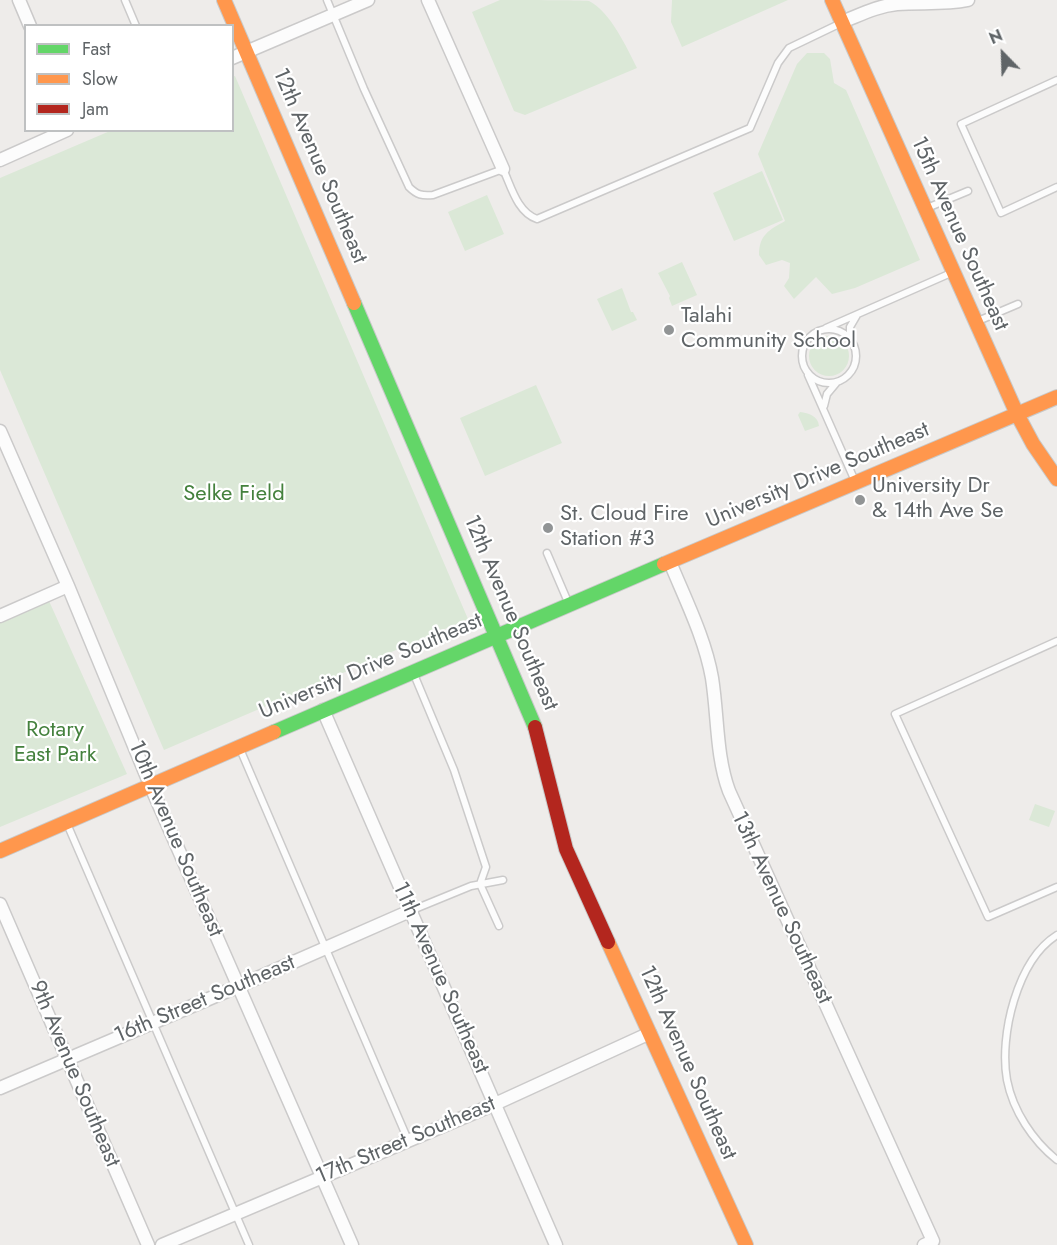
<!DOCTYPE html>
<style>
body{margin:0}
#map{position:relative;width:1057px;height:1245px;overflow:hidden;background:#eeecea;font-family:Jost,sans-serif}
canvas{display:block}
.legend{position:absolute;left:24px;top:24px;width:210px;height:108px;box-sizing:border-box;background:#fff;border:2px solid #bfc1c2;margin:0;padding:8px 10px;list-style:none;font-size:18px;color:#5f6467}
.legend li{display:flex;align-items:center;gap:12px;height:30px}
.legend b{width:30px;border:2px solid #bfc1c2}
.north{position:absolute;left:973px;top:24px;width:60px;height:60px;-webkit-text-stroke:4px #fff;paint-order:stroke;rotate:337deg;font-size:16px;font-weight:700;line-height:24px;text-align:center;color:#5f6467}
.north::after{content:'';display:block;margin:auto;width:21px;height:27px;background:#5f6467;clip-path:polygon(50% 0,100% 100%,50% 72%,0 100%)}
</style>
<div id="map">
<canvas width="1057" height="1245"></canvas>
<ul class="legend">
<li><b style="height:8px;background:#63d668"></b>Fast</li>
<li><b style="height:8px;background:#ff974d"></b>Slow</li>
<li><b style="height:8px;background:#b3261e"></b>Jam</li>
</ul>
<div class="north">N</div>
</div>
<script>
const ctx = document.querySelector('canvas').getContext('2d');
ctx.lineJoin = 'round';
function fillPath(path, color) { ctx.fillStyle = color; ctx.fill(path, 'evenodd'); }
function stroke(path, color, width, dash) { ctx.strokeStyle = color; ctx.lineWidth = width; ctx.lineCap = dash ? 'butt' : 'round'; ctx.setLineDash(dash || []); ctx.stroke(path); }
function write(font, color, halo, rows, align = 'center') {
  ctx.font = font + ' Jost,sans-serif'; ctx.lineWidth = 4.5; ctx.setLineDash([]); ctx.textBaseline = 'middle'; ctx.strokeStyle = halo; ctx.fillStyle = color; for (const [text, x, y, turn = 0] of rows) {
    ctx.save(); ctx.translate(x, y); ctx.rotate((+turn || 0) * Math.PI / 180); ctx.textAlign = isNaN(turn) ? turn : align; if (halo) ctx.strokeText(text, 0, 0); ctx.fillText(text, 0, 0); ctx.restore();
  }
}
fillPath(new Path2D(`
 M500,0c14,0 81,0 89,1 21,10 38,47 48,67l-112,47 -11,-4 -42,-99z
 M672,0h116l-106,47 -11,-25z
 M807,53h17l6,6 4,24 12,7 74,170 -65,28 -23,6 -16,-17 -22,22 -10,-13 5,-8 1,-15 -8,-3 -16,5 -7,-10c0,-20 10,-25 26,-34l-27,-67 39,-90z
 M235,76l233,543 -304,131 -164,-380v-192l110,-47 122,-1v-53z
 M762,171l21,49 -49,21 -21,-48z
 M487,195l17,39 -39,17 -17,-39z
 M682,262l15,33 -25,11 -3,-8 1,-2 -12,-23z
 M622,288l9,24h2l4,8 -25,11 -15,-32z
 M809 356a20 20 0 1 1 40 0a20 20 0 1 1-40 0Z
 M536,385l26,58 -77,33 -25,-58z
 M800,412c9,1 18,4 19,14l-14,5 -7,-16z
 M49,601l78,173 -127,53v-205z
 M1035,804l20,7 -6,16 -20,-7z`), '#dbe8d7');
const lane = new Path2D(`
 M125,0l11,26
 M327,0l37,89 45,98c8,8 13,9 24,8l70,-26c8,17 14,43 34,50l213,-91 28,-65 11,-15 50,-24
 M1057,80l-96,44 40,89 56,-26
 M927,208l41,-17
 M978,321l40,-17
 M826,328l125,-55
 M802 356a27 27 0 1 1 54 0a27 27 0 1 1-54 0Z
 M850,339v-12l7,-12
 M808,375l47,106
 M824,406l3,-12 10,-12
 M547,553l21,49
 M1057,641l-162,73 93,203 69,-30
 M413,672l41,98 32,97 -6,17 19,42
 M240,749l168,391
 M68,826l181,419
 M410,911l61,-25 32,-6
 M1057,935c-40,25 -58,101 -50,145 6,31 26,61 50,80`);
const street = new Path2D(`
 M19,0l11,26
 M428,0l75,169
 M842,22c18,-7 35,-16 55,-18 24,-2 47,1 71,-4
 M232,58l136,-58
 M0,160l67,-30
 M0,431l68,155 83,201 201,458
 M670,562c15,37 35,76 42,116 6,38 4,78 17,113l204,450 -9,4
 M0,616l68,-30
 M323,710l233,535
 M0,904l148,341
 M0,1088l239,-102 171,-75
 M162,1245l333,-141 155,-71`);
const fast = new Path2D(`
 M354,303l181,424
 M274,732l390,-168`);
const slow = new Path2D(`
 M224,0l130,303
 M832,0l185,414 16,30 24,35
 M664,564l393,-167
 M0,851l274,-119
 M608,942l138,303`);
const jam = new Path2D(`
 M535,727l31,122 42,93`);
stroke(lane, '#cbcaca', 9);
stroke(street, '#cbcaca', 15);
stroke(fast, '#c8c9c9', 16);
stroke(slow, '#c8c9c9', 16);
stroke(jam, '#c8c9c9', 16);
stroke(lane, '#fcfcfc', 6);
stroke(street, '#fcfcfc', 12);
stroke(fast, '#63d668', 14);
stroke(slow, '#ff974d', 14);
stroke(jam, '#b3261e', 14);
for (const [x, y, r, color] of [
 [669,330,6,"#919495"],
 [860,500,6,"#919495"],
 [548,528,6,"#919495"]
]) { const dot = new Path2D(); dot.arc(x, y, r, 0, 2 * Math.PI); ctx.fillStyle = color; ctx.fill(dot); stroke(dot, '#fff', 2); }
write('22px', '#5f6467', '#fff', [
 ["12th Avenue Southeast",319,166,67],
 ["15th Avenue Southeast",959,234,66],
 ["University Drive Southeast",818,476,-23],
 ["12th Avenue Southeast",510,613,67],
 ["University Drive Southeast",371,667,-23],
 ["10th Avenue Southeast",175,839,67],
 ["13th Avenue Southeast",781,908,65],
 ["11th Avenue Southeast",440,978,66],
 ["16th Street Southeast",205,1000,-23],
 ["12th Avenue Southeast",687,1063,66],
 ["9th Avenue Southeast",74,1074,67],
 ["17th Street Southeast",406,1141,-23]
]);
write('22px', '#5f6467', '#fff', [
 ["Talahi",681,317],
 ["Community School",681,342],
 ["University Dr",872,487],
 ["& 14th Ave Se",872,512],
 ["St. Cloud Fire",560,515],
 ["Station #3",560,540]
], 'left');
write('22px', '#44813d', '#fff', [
 ["Selke Field",234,495],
 ["Rotary",55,731],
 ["East Park",55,756]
]);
</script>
